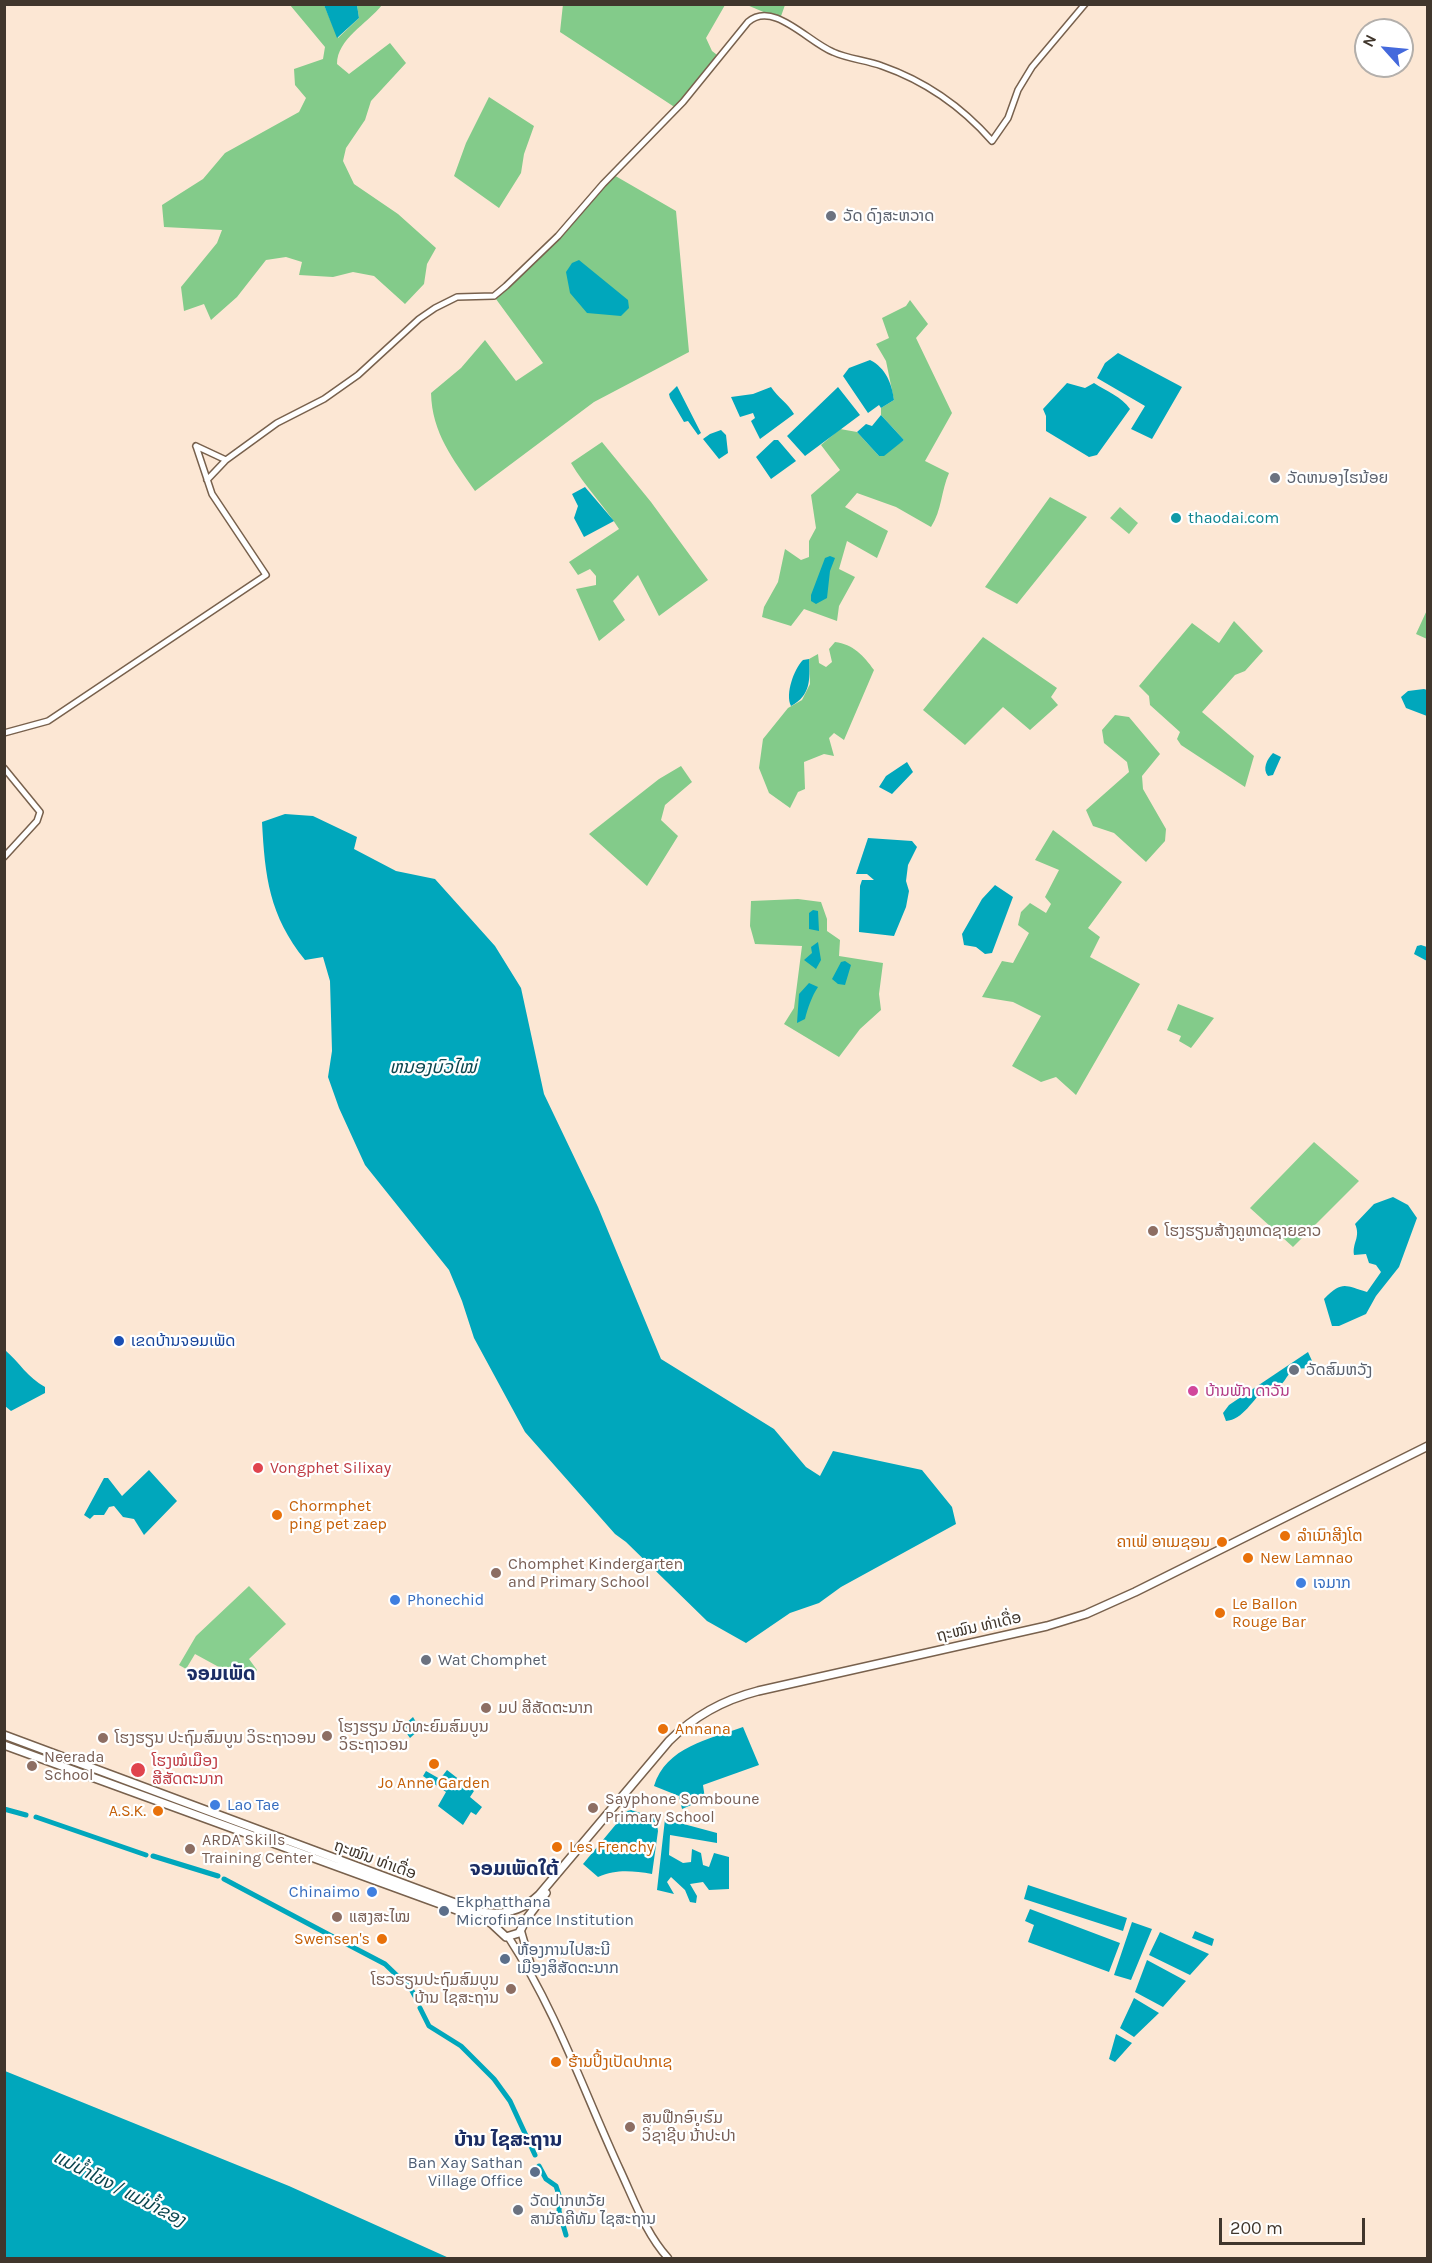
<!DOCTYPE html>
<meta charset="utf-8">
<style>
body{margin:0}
#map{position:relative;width:1432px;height:2263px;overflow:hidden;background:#fce7d4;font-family:Karla,sans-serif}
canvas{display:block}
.frame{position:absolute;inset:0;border:6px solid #40362c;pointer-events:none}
.north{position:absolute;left:1354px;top:18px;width:60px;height:60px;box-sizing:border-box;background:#fff;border:2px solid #b3afab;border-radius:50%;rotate:297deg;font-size:16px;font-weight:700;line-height:24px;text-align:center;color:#40362c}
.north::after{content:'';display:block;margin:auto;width:21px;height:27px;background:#4469dc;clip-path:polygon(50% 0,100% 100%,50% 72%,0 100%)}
.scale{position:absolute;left:1219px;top:2218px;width:146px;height:27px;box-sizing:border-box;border:3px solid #40362c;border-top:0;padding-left:8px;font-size:18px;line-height:21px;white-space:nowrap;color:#40362c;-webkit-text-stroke:4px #fff;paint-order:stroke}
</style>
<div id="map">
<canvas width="1432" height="2263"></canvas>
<div class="frame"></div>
<div class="north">N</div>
<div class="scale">200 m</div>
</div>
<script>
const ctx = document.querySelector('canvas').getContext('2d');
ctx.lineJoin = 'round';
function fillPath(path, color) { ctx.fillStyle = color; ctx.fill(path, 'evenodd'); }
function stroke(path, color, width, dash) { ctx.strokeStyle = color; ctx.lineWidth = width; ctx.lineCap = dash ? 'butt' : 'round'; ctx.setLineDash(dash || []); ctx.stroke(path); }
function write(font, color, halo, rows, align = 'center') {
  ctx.font = font + ' Karla,"Noto Sans Lao","Noto Sans Thai",sans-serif'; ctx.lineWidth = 4.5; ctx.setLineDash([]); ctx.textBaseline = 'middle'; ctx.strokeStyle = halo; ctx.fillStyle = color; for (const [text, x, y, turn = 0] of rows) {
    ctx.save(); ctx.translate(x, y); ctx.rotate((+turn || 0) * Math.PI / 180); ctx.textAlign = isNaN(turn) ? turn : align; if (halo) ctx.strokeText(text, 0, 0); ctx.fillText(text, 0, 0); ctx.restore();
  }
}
fillPath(new Path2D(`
 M1120,507l18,16 -9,11 -19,-16z
 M1314,1142l45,39 -66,66 -43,-39z
 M249,1586l37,38 -37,35 8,11 -10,11 -5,-6 -3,3 -44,-24 -9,15 -7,-4 17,-29z`), '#88cf8f');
fillPath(new Path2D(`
 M563,4l162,1 -19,33 6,13 9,7 -45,50 -116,-76z
 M290,5h34l14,33 21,-20 -2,-13h25c-15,19 -45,34 -45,59l12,10 41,-31 16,20 -35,38 -6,19 -19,28 -3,13 11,23 44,30 38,34 -9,16 -3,20 -19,20 -31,-28 -21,-4 -20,5 -34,-2 3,-13 -16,-5 -20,3 -29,37 -26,23 -7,-16 -20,7 -3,-24 36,-44 5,-13 -58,-3 -2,-22 41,-26 22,-26 74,-41 7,-14 -11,-13 -1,-16 29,-10 2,-12z
 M747,5h38l-5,14z
 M489,97l45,29 -10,28 -3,19 -22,35 -45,-32 12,-33z
 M612,174l64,37 13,141 -95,50 -119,89c-22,-32 -43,-58 -44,-98l30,-25 24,-28 31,41 27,-18 -50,-68 65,-61z
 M910,300l18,24 -12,14 36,75 -27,48 24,12c-8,18 -7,37 -18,54l-35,-20 -39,-14 -12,14 43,24 -11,27 -30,-17 -8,28 16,8 -16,29 -2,15 -33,-12 -13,17 -29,-9 2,-10 14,-25 7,-33 16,11 8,-3v-16l7,-13 -5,-33 29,-25 -19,-25 19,-16 17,3 22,24 25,-16 -23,-25v-7l13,-8 -8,-39 -10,-17 13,-6 -7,-20 24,-12z
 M602,442l49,60 57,78 -49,36 -21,-41 -25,26 12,19 -26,21 -23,-52 20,-4v-9l-6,-7 -12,6 -9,-13 50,-33c-15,-24 -34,-42 -48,-66z
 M1050,497l37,20 -70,87 -32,-17z
 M1427,610v29l-11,-5z
 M1234,621l29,30 -18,20 -10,4 -33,37 52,44 -9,31 -64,-42 -4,-6 3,-7 -30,-27 -1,-9 -10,-10 53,-63 27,20z
 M983,637l74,51 -6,9 7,8 -28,25 -27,-23 -38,38 -42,-35z
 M835,642c18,2 29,14 39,28l-30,70 -10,-7 -5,5 5,18 -10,-2 -20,8 1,27 -7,3 -8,16 -21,-15 -10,-25 4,-29 25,-31 14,-8 8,-16 -1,-25 9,-5 1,9 7,4 6,-5 -3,-13z
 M1115,715l14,2 31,37 -18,22 1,13 23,40 -1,12 -19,21 -32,-29 -21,-7 -7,-16 43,-38 -2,-10 -23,-19 -2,-13z
 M681,766l11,16 -27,23 -4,15 17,16 -31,50 -58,-52 70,-55z
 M1053,830l69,52 -34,46 12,9 -10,20 50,27 -64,111 -20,-18 -15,5 -29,-16 29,-50 -28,-14 -31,-5 20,-36 11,2 16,-30 -11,-8 3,-13 9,-9 16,10 5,-9 -6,-7 14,-27 -24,-10z
 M798,899l23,3 6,17v12l13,9 -1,16 44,7 -4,31 2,16 -21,19 -21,28 -55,-33 10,-16 8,-62 -47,-2 -5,-18 1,-25z
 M1178,1004l36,14 -23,30 -12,-7 2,-5 -14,-6z`), '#83cb8a');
fillPath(new Path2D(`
 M324,5h33l2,13 -22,20z
 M579,260l49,40 1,8 -8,8 -34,-3 -17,-20 -4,-21 6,-9z
 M1118,353l64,34 -30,52 -21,-10 14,-23 -48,-28 8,-15z
 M870,360c16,8 22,24 24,40l-13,8 -2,-3 -11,8 -25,-37 6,-8z
 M1067,383l18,5 9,-5c12,8 28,14 36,26l-33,46 -8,2 -43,-26v-15l-3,-7z
 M677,386l24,47 -3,2 -10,-14 -4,1 -14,-24 -1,-4z
 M771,387c7,11 17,16 23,27l-34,25 -9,-18 4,-3 -2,-5 -13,4 -9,-20 22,-3z
 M838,387l22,28 -55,41 -18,-20z
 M881,415l23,25 -20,16h-5l-22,-24 9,-8 6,2z
 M721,430l5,5 2,18 -9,6 -16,-20 7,-5z
 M774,440h4l18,21 -25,18 -15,-22z
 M585,487l29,34 -30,16 -10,-19 4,-12 -6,-12z
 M830,556l5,2 -5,13 -3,27 -11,6 -5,-3v-6l14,-37z
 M809,659c1,21 2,36 -18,47 -6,-12 3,-37 12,-46z
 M1424,689l3,1v26l-21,-8 -5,-11 7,-6z
 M1273,753l8,4 -8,18 -5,1c-6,-7 -1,-17 5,-23z
 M907,762l6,10 -21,22 -13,-7 7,-11z
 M285,814l28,2 44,21 -3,12 42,22 39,8 60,67 26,42 23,106 54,113 63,152 113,70 32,38 14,9 13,-25 89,19 30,37 4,17 -115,63 -22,16 -29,10 -44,30 -39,-22 -81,-79 -11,-8 -90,-102 -51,-94 -12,-37 -13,-31 -84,-105 -26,-57 -11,-31 4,-26 -2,-70 -7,-24 -18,3c-36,-45 -40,-83 -43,-138z
 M868,838l44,3 5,6 -9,18 -2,16 3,10 -3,16 -12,29 -35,-4 1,-46 2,-6h12l-7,-6h-11z
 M995,885l18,12 -21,56 -7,1 -9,-7 -12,-2 -2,-11 20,-35z
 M813,910l5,1 1,20 -10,-2v-16z
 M818,942l3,18 -5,9 -12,-9 8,-7 -1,-6z
 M1421,945l6,2v14l-13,-7 3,-8z
 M845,961l6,4 -6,20 -7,-1 -6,-5 9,-17z
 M809,983l9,4c-6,9 -10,20 -13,32l-8,4 2,-29z
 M1393,1197l15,8 9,13 -18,49 -23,29 -10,18 -27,12h-7l-8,-27c19,-19 21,-13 43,-7l14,-20 -5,-7 -7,-2 -3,-9 -12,1c-2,-12 7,-18 1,-31l19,-20z
 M5,1350c14,12 23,28 40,37v6l-34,18 -6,-5z
 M1308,1352l5,11 -4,5 -16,1c-12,14 -7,17 -28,20 -12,10 -22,31 -39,32l-3,-8 6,-8z
 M149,1470l28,31 -33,34 -10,-16 -11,-2 -9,-11 -5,1 -5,8h-10l-4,4 -6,-4 20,-37h4l14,18z
 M413,1717l7,12 -10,9 -8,-11z
 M743,1727l16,38 -56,20 2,14 -23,10 -3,-13 -25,-10c12,-39 55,-47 89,-59z
 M447,1770l27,21 -4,6 12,10 -6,8 -5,-3 -8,13 -25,-19 8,-14 -23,-16 3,-5 14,8z
 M631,1810l25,8 2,13 -6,43c-20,-3 -35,-5 -54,3l-15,-13 44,-53z
 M665,1819l52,14v10l-47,-8 -1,20 14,8 8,-1 1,-13 9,4 2,12 6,2 5,-14 15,4v32l-20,1 -6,-8 -13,2 7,12 -1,7 -6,-1 -5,-12 -14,-13 -4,5 7,12 -17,-4z
 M1028,1885l99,33 -4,13 -99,-32z
 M1030,1909l90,34 -11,29 -81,-30 6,-17 -9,-4z
 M1132,1922l20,7 -21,51 -17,-5z
 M1195,1931l19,8 -2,7 -20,-8z
 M1160,1932l49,22 -19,21 -41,-20z
 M1147,1960l39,21 -23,26 -28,-15z
 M1134,1998l25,15 -25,24 -14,-9z
 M1116,2034l16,9 -17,19 -6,-3z
 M5,2071l284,115 160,72h-444z`), '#00a7bc');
stroke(new Path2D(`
 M4,1809l22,6
 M36,1817l110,38
 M153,1856l65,20
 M224,1879l115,61
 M343,1942l42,22 26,25 6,11
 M420,2008l9,18 32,20 33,33 16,22 25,54
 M539,2166l7,13 10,7 4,12 -1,13 7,24`), '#00a7bc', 5);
const tertiary = new Path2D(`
 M196,446l30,14
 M207,480l19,-20 51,-37 47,-24 34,-24 61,-56 16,-11 22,-11 37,-1 12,-10 52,-50 45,-52 80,-82 65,-80c25,-22 60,20 85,30 15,7 33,8 49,14 43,15 80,41 110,75l16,-23 10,-28 14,-23 53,-63
 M4,733l44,-12 218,-146 -54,-81 -16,-48
 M4,768l36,44 -3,9 -33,36`);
const secondary = new Path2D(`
 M521,1931l11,38
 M509,1938c47,72 75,154 111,232 14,30 26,64 48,88`);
const primary = new Path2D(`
 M4,1735l470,175c24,7 47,2 65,-15l130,-154c26,-26 54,-41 89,-50l289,-65 39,-12 49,-22 293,-146
 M4,1745l469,171 18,7 15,14 13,-4 8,-15 19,-25`);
stroke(tertiary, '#78614d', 8);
stroke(secondary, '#78614d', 9);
stroke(primary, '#78614d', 10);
stroke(tertiary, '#fff', 5);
stroke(secondary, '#fff', 6);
stroke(primary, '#fff', 7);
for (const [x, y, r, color] of [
 [831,216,6,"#6b7280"],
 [1275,478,6,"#6b7280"],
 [1176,518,6,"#0f9aa8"],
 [1153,1231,6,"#8d6e63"],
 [119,1341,6,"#1a4fb4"],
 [1294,1370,6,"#6b7280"],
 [1193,1391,6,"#d1479c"],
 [258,1468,6,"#e0444e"],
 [277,1515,6,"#e8710a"],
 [1285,1536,6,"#e8710a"],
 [1222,1542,6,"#e8710a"],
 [1248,1558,6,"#e8710a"],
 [496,1573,6,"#8d6e63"],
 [1301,1583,6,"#3f7fe0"],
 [395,1600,6,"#3f7fe0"],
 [1220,1613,6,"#e8710a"],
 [426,1660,6,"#6b7280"],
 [486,1708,6,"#8d6e63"],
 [663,1729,6,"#e8710a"],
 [327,1736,6,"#8d6e63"],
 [103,1738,6,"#8d6e63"],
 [434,1764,6,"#e8710a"],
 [32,1766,6,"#8d6e63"],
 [138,1770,8,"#e0444e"],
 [215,1805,6,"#3f7fe0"],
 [593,1808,6,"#8d6e63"],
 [158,1811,6,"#e8710a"],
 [557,1847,6,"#e8710a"],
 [190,1849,6,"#8d6e63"],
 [372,1892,6,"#3f7fe0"],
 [444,1911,6,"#5c6f8a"],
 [337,1917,6,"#8d6e63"],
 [382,1939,6,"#e8710a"],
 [505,1959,6,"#5c6f8a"],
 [511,1989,6,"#8d6e63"],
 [556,2062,6,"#e8710a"],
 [630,2127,6,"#8d6e63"],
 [535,2172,6,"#5c6f8a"],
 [518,2210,6,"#6b7280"]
]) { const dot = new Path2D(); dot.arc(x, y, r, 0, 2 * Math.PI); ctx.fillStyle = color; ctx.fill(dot); stroke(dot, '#fff', 2); }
write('16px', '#5b616d', '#fff', [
 ["ວັດ ດົງສະຫວາດ",843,216],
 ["ວັດຫນອງໄຮນ້ອຍ",1287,478],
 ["ວັດສົມຫວັງ",1306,1370],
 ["Wat Chomphet",438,1660],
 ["ວັດປາກຫວັຍ",530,2201],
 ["ສາມັຄຄີທັມ ໄຊສະຖານ",530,2219]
], 'left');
write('16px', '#0d838f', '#fff', [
 ["thaodai.com",1188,518]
], 'left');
write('16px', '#785e54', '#fff', [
 ["ໂຮງຮຽນສ້າງຄູຫາດຊາຍຂາວ",1165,1231],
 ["Chomphet Kindergarten",508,1564],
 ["and Primary School",508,1582],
 ["ມປ ສີສັດຕະນາກ",498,1708],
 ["ໂຮງຮຽນ ມັດທະຍົມສົມບູນ",339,1727],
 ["ວິຣະຖາວອນ",339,1745],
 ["ໂຮງຮຽນ ປະຖົມສົມບູນ ວິຣະຖາວອນ",115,1738],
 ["Neerada",44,1757],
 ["School",44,1775],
 ["Sayphone Somboune",605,1799],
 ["Primary School",605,1817],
 ["ARDA Skills",202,1840],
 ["Training Center",202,1858],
 ["ແສງສະໄໝ",349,1917],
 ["ໂຮວຮຽນປະຖົມສົມບູນ",499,1980,"right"],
 ["ບ້ານ ໄຊສະຖານ",499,1998,"right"],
 ["ສູນຟືກອົບຮົມ",642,2118],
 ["ວິຊາຊີບ ນ້ໍາປະປາ",642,2136]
], 'left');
write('16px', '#164399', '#fff', [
 ["ເຂດບ້ານຈອມເພັດ",131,1341]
], 'left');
write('16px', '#b23c85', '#fff', [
 ["ບ້ານພັກ ດາວັນ",1205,1391]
], 'left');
write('16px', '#be3a42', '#fff', [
 ["Vongphet Silixay",270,1468],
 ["ໂຮງໝໍເມືອງ",152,1761],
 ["ສີສັດຕະນາກ",152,1779]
], 'left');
write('16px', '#c56008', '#fff', [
 ["Chormphet",289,1506],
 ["ping pet zaep",289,1524],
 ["ລຳເນົາສີງໂຕ",1297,1536],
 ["ຄາເຟ່ ອາເມຊອນ",1210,1542,"right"],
 ["New Lamnao",1260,1558],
 ["Le Ballon",1232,1604],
 ["Rouge Bar",1232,1622],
 ["Annana",675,1729],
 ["Jo Anne Garden",434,1783,"center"],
 ["A.S.K.",146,1811,"right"],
 ["Les Frenchy",569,1847],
 ["Swensen's",370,1939,"right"],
 ["ຮ້ານປິ້ງເປັດປາກເຊ",568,2062]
], 'left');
write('16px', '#366cbe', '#fff', [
 ["ເຈມາກ",1313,1583],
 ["Phonechid",407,1600],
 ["Lao Tae",227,1805],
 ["Chinaimo",360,1892,"right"]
], 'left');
write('16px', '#40362c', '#fff', [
 ["ຖະໝົນ ທ່າເດື່ອ",979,1627,-13],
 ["ຖະໝົນ ທ່າເດື່ອ",375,1860,20]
]);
write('16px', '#4e5e75', '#fff', [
 ["Ekphatthana",456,1902],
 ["Microfinance Institution",456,1920],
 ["ຫ້ອງການໄປສະນີ",517,1950],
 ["ເມືອງສິສັດຕະນາກ",517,1968],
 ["Ban Xay Sathan",523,2163,"right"],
 ["Village Office",523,2181,"right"]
], 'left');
write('italic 18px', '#0b464f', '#fff', [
 ["ຫນອງບົວໄໝ່",433,1068],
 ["แม่น้ำโขง / ແມ່ນ້ຳຂອງ",119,2189,27]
]);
write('bold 20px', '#1b2d64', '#fff', [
 ["ຈອມເພັດ",221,1674],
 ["ຈອມເພັດໃຕ້",514,1869],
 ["ບ້ານ ໄຊສະຖານ",508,2140]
]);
</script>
